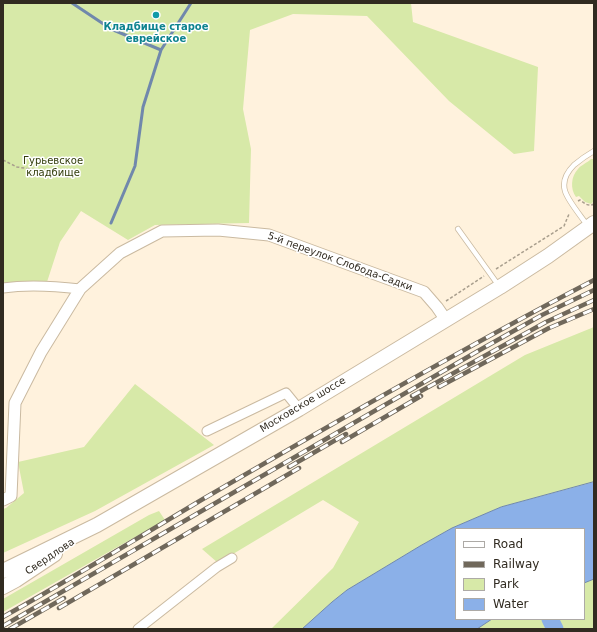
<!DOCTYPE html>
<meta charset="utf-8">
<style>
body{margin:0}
#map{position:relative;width:597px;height:632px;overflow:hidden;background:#fff2dd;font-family:"DejaVu Sans",sans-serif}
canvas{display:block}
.frame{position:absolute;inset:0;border:4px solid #312b21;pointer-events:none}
.legend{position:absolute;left:455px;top:528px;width:130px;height:92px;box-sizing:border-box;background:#fff;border:1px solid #adaaa6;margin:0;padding:5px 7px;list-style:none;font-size:12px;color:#312b21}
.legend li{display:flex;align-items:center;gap:8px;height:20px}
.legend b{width:20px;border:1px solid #adaaa6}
</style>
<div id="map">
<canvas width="597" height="632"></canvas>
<div class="frame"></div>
<ul class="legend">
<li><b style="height:5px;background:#fff"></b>Road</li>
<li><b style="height:5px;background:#70685b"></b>Railway</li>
<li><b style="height:11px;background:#d7e9a8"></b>Park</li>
<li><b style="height:11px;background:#8bb0e8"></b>Water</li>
</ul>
</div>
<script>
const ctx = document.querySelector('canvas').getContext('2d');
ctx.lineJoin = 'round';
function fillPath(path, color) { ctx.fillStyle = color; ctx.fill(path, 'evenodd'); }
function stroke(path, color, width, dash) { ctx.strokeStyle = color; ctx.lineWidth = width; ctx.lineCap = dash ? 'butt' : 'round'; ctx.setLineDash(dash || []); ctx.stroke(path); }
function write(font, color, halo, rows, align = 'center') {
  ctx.font = font + ' "DejaVu Sans",sans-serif'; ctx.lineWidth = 3; ctx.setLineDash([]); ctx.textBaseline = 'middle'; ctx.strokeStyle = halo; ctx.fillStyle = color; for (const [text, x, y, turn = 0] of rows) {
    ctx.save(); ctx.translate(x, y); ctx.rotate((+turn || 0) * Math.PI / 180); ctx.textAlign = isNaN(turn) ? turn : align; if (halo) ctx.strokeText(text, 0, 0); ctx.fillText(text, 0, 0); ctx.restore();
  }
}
fillPath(new Path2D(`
 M3,3h408l2,19 125,45 -4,84 -20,3 -65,-53 -82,-85 -74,-2 -43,16 -7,79 8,40 -2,74 -94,2 -27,15 -47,-29 -21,31 -13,40 -44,3z
 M591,159h3v42l-3,3 -6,-2 -6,-6 -3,1c-6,-8 -5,-21 2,-28 3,-4 9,-6 13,-10z
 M594,327v155l-93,25 -49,21 -32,18 -73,44 -15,12 -30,27h-31l62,-61 26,-46 -36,-22 -105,63 -16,-14 323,-194z
 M135,384l79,61 -119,66 -92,42v-44l3,-1 18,-15 -6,-31 66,-15z
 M159,511l6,9 -162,92v-13l146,-84z
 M594,579v50h-117l15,-10h92v-36z`), '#d7e9a8');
const water = new Path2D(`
 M594,482v97l-10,4v-54h-128v90h36l-15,10h-175l30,-27 15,-12 73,-44 32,-18 49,-21z`);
fillPath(water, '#8bb0e8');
stroke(water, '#7088ac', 1);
stroke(new Path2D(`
 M72,3l39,26 50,21
 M111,223l24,-57 8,-59 18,-57 30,-47`), '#7088ac', 3);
stroke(new Path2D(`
 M550,619l5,10`), '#8bb0e8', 17);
const service = new Path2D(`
 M587,225c-6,-9 -19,-24 -22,-34 -3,-10 2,-19 9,-26 6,-5 13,-10 20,-14
 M458,229l41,57`);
const minor = new Path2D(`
 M3,288c26,-4 52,-2 77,1
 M207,431l79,-38 13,16
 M138,629l79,-62 15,-9`);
const tertiary = new Path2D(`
 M3,500l8,-4 4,-93 26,-51 39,-63 40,-36 42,-22 56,-1 51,5 155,57 13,15 9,13`);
const primary = new Path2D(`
 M3,571l94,-46 202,-116 201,-122 48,-31 46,-33
 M3,587l13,-7 39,-26`);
stroke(service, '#cabaa1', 6);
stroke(minor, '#cabaa1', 11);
stroke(tertiary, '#cabaa1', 13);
stroke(primary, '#cabaa1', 16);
stroke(new Path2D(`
 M3,160l14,7 33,5 20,6
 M578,201l2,-1c4,3 8,7 14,4
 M496,269l68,-43 5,-12
 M446,301l38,-25`), '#a89e8d', 1.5, [3, 2]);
stroke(service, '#fff', 4.5);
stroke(minor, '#fff', 9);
stroke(tertiary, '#fff', 11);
stroke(primary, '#fff', 14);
const rail = new Path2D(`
 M439,387l110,-59 45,-19
 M412,396l134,-74 48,-22
 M342,442l79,-46
 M289,467l57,-33
 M59,608l240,-140
 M3,617c68,-38 133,-78 200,-118 129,-75 259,-150 391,-219
 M3,626l475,-275 64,-36 52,-25
 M10,629l54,-31`);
stroke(rail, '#70685b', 4.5);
stroke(rail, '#fff', 3, [9]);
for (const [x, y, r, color] of [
 [156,15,4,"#0f9aa8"]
]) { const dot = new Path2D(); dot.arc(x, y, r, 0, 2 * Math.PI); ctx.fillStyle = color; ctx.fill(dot); stroke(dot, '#fff', 1.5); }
write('bold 10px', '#0d838f', '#fff', [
 ["Кладбище старое",156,27],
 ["еврейское",156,39]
]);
write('10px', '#313c09', '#fff', [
 ["Гурьевское",53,161],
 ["кладбище",53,173]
]);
write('10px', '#312b21', '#fff', [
 ["5-й переулок Слобода-Садки",340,262,20],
 ["Московское шоссе",303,405,-31],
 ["Свердлова",50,557,-34]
]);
</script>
